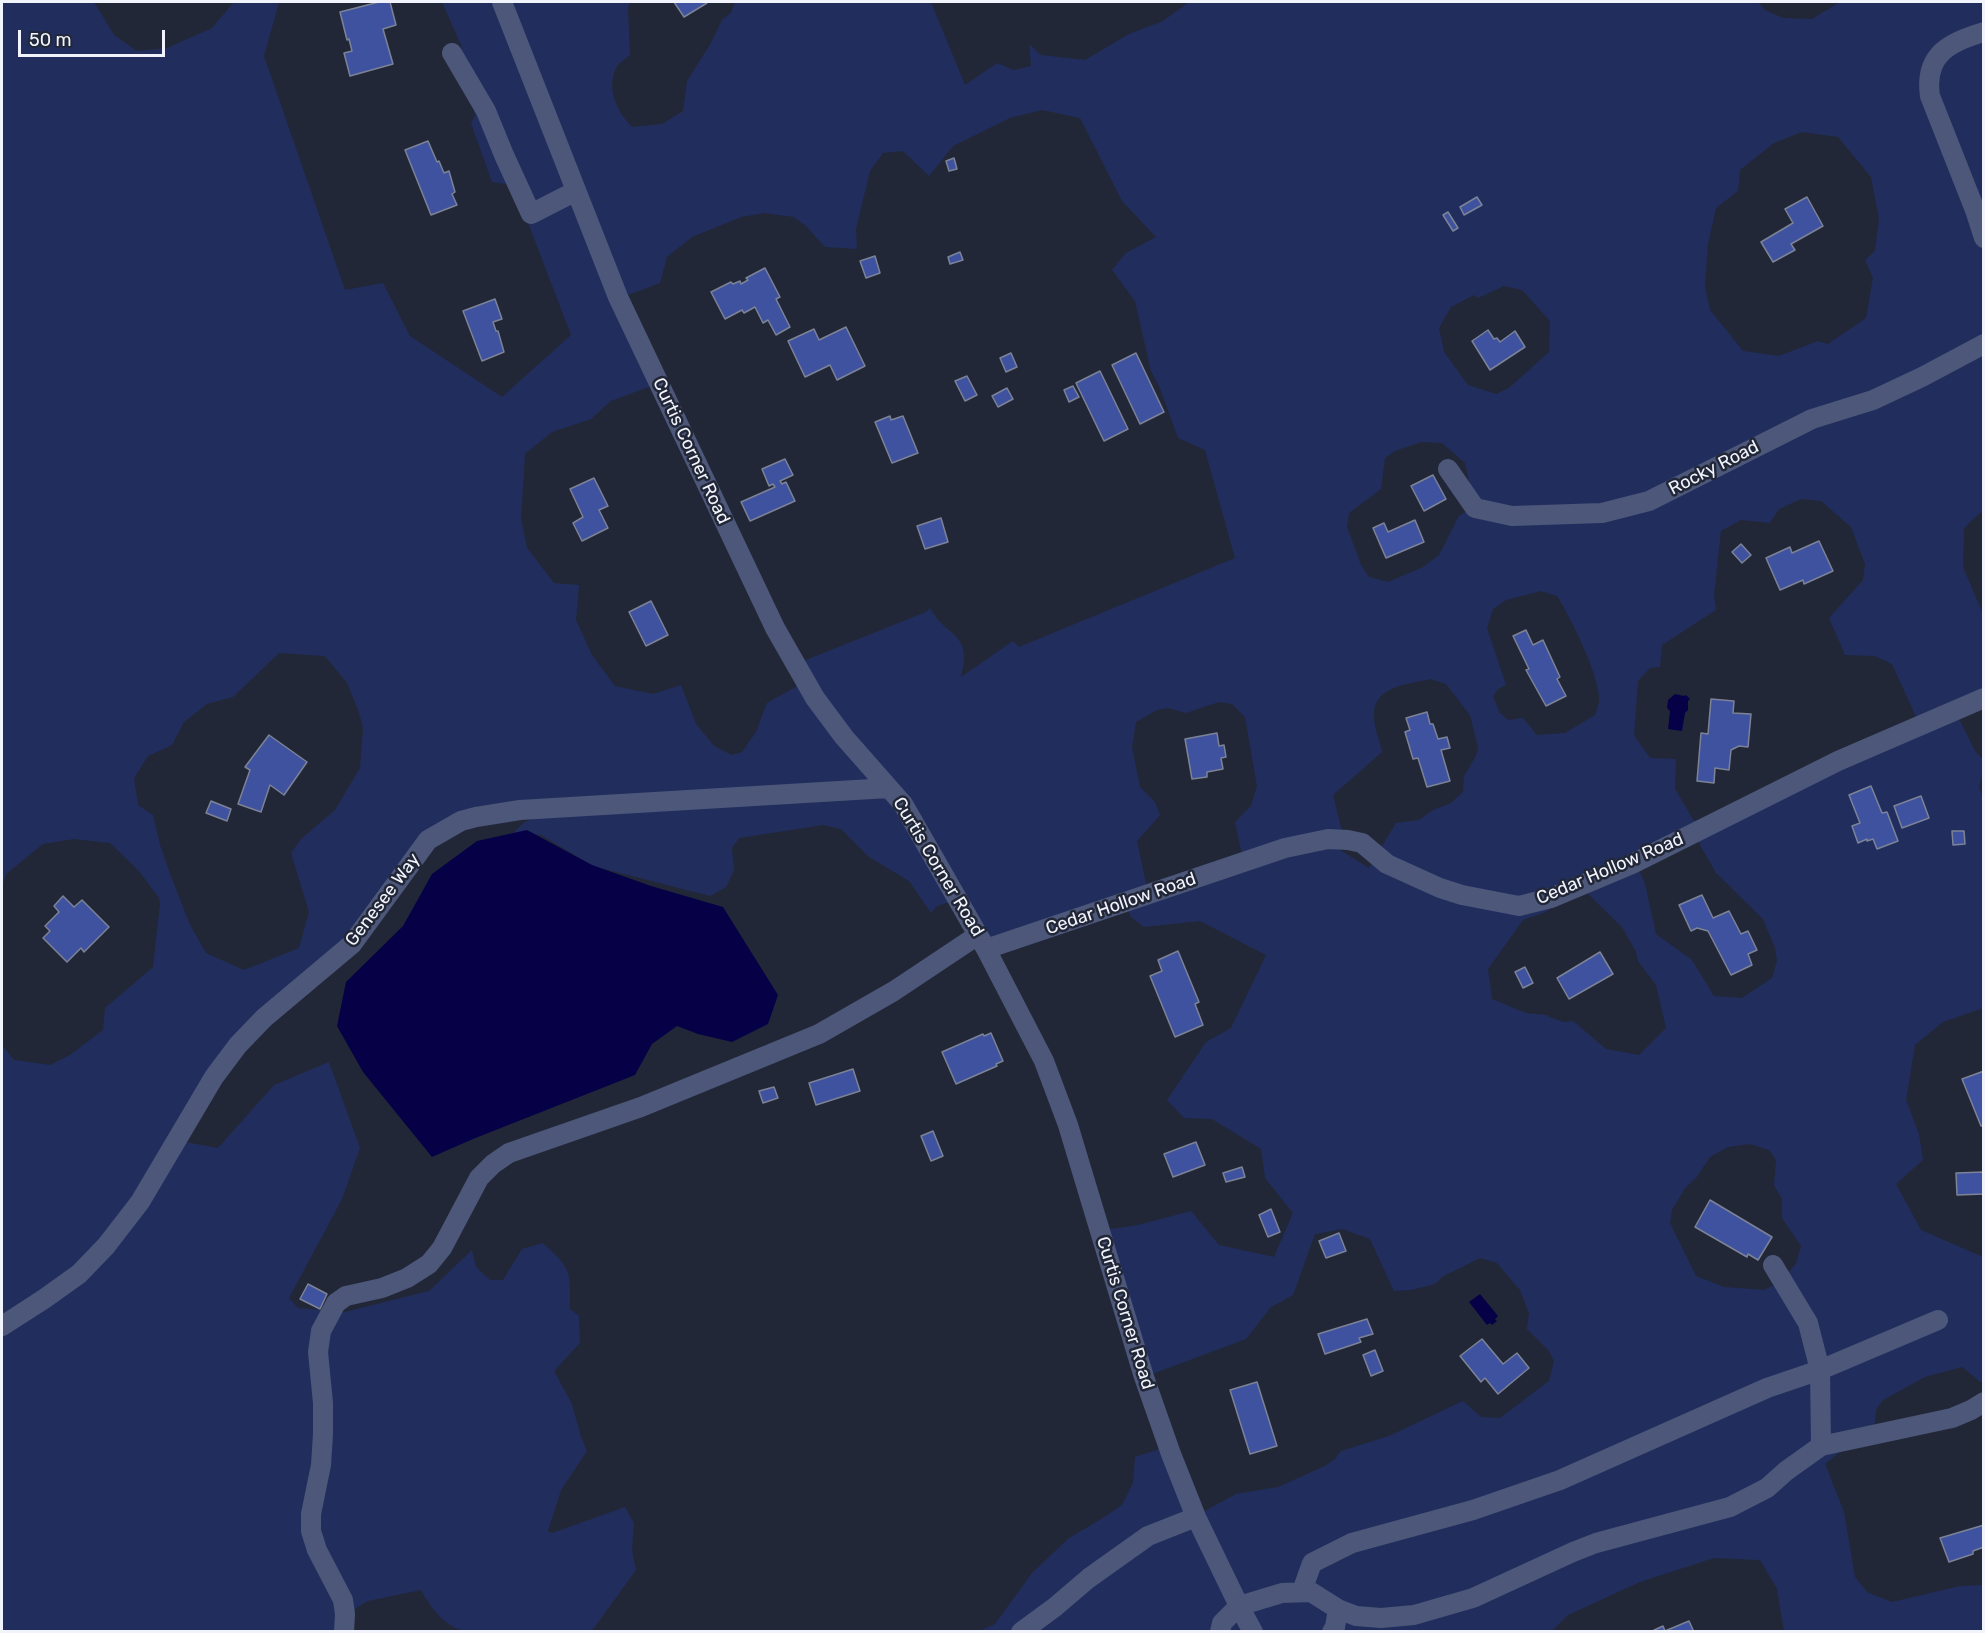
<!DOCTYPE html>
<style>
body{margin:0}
#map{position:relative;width:1985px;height:1633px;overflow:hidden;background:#222737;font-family:Rubik,sans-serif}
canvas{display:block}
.frame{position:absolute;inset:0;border:3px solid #f1f4fd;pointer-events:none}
.scale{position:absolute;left:18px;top:30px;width:147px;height:27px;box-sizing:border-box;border:3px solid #f1f4fd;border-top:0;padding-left:8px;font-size:18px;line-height:21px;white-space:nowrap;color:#f1f4fd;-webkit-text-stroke:4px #222737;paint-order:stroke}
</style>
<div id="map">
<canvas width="1985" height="1633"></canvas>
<div class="frame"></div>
<div class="scale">50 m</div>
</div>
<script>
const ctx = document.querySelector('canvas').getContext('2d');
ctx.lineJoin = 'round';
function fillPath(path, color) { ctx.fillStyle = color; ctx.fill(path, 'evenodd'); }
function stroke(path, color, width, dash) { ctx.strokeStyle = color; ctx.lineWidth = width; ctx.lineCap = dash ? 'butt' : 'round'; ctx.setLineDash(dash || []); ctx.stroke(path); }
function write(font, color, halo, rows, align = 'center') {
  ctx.font = font + ' Rubik,sans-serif'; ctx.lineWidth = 5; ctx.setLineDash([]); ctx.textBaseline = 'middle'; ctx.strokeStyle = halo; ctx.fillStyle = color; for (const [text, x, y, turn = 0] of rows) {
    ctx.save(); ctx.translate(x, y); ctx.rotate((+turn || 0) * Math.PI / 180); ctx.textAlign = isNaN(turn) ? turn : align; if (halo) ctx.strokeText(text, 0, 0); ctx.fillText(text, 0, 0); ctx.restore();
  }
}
fillPath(new Path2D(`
 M2,2h92l20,33 23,16 30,-3 45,-20 22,-26h45l-15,54 81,234 38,-7 27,53 92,61 69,-62 -60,-157 -6,6 -13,-2 -21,-59 4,-7 -14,-71 -19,-43h188l-2,6 2,47c-4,4 -12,8 -14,13 -10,21 1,44 16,59l30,-3 21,-13 4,-30 24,-38 11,-23 9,-7 4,-11h196l34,83 32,-22 17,7 17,-4 -2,-22 12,11 44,5 44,-26 34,-13 26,-19h569l7,8 18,8 29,1 28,-17h143l1,510 -4,1 -16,15 -1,39 19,45 2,21v63l-29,15 20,40 8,9v12l-4,15 5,15 -1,206 -40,14 -28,23 -9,55 13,34 4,26 -27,24 25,46 62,27v127l-21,-17 -37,10 -42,23 -7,10 -2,21 -21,10 -28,23 19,48 11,65 12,15 25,10 68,-16 23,-1v46h-199l-7,-42 -17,-29 -46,-2 -74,24 -72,33 -16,16h-573l16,-7 37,-51 37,-35 34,-20 19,-13 11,-22 2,-26 40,-13 28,68 33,-18 42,-7 47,-21 10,-7 6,-8 48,-15 74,-35 18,16 19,1 49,-37 5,-20 -5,-10 -22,-22 2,-16 -9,-23 -23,-27 -17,-5 -38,19 -7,7 -24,6 -17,1 -24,-52 -28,-10 -27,5 -22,61 -22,12 -25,32 -94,35 -48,-144 34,-5 53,-14 28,34 55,12 19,-44 -28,-35 -4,-29 -49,-30 -28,-1 -17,-18 39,-58 25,-14 35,-73 -66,-34 -56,6 -13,-10 -7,-17 -132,38 -3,-1 -24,-40 -28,9 -6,7 -22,-32 -40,-24 -28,-28 -18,-4 -84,13 -7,10 2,22 -8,17 -16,9 -117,-30 -52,-31 -28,-2 12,-11 18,-9 -93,11 -102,122 -70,58 -104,136 44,8 56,-63 55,-23 31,86 -18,51 -53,99 9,10 47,4 84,-21 43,-41 4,17 14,13h13l19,-31 21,-6c29,27 27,27 27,66l9,7 1,27 -26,28 18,33 9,33 6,14 -26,39 -13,41 4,2 73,-26 9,16 -2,27 4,20 -42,58 -5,3h-125c-21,-6 -32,-22 -43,-41l-53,11 -12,7 -16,23h-338v-586l12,15 36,5 20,-10 33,-25 2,-22 48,-41 7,-63 -1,-6 -20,-27 -29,-28 -36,-4 -31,5 -37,30 -4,12zM1042,110l38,8 42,83 34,36 -30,16 -14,17 23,31 16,70 8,15 19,52 27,12 30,108 -216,89 -6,-6 -52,36c12,-46 -14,-38 -31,-69l-4,4 -120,48 -9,8 6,15 -36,20 -11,29 -14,20 -10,3 -18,-9 -18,-22 -15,-39 -28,9 -38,-8 -23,-31 -16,-35 3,-35 -25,-2 -27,-35 -6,-29 4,-65 27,-22 39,-13 20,-18 43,-16 -37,-86 43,-16 7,-26 25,-20 49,-20 23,-4 30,4 12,9 19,21 32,2 -1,-20 14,-58 13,-18 20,-2 26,25 24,-30 57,-28zM1802,132l36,5 33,40 8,42 -4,32 -10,9 8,18 -7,40 -38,26 -10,-3 -39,15 -36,-5 -33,-41 -5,-24 3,-42 8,-36 22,-17 2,-21 34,-27zM1504,286l18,4 28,31 -1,31 -40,36 -13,6 -28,-9 -24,-33 -5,-24 12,-21 23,-12 4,3zM1421,442l21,1 23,20 6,26 -6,23 -6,4 -20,39 -16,12 -35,15 -19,-5 -8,-12 -14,-38 2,-14 32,-24 4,-31 10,-7zM1801,499l20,2 30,26 14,37 -2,16 -34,38 16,37 30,1 17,8 26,57 -214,97 -10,3 -19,-32 1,-30 -26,-1 -16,-23 4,-54 12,-13 10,-1 2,-22 54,-35 -2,-15 7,-64 20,-11 29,3 9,-14zM1541,591l16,5c15,24 39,73 42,100 1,6 -2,13 -4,19l-30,18 -28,2 -14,-17 -15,2 -8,-7 -7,-16 5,-8 8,-4 -19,-57 6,-19 13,-9zM279,653l46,3 22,27 12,29 4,17 -3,39 -25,42 -34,29 -10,14 18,59 -10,36 -55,22 -38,-17 -16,-28 -18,-46 -12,-34 -7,-30 -15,-10 -4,-27 14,-22 24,-11 12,-23 23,-18 26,-7zM1430,679l16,5 24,31 8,32 -2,9 -12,20 -1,16 -12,11 -18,7 -14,10 -23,3 -27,45 -29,-18 2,-19 -9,-36 49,-43c-2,-11 -9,-26 -8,-38 0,-28 35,-30 56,-35zM1219,702l13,2 13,13 12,69 -6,20 -16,16 8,37 -96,29 -10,-47 23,-26 -5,-13 -15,-15 -8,-40 4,-25 21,-12 11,-2 18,5zM1691,829l25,44 47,46 12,29 2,13 -5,17 -30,20 -28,-2 -22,-36 -36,-26 -11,-50 -12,-28zM1577,886l7,4 38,37 14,25 2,9 18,24 10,43 -27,27 -33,-6 -33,-28 -9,1 -15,-5 -2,-2 -21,-2 -34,-14 -4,-30 35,-49 23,-8zM1750,1144l19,6 7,10 -2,25 8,14v19l19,28 -5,18 -19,20 -13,6 -40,-3 -28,-11 -26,-53 2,-13 13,-22 11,-10 14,-21 18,-10z`), '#212e5d');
fillPath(new Path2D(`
 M1675,694l9,2 2,-1 4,4 -2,2v9l-3,3 -3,18 -14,-2 2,-18 -3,-3 1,-8z
 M527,830l65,35 59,21 72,21 55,88 -10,29 -36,18 -34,-8 -21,-8 -25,18 -17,31 -162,64 -41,18 -69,-85 -26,-46 9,-44 57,-56 29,-52 45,-33z
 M1480,1294l18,22 -3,3 2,2 -5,4 -2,-2 -3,2 -18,-23z`), '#060047');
const building = new Path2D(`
 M379,2h11l6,23 -13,4 10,35 -43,12 -6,-23 8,-2 -3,-12 -2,1 -7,-28z
 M674,2h33v1l-23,14z
 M428,141l9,21 2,-1 5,12 5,-2 6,21 -3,2 5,11 -26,10 -26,-65z
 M954,158l3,11 -8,2 -3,-10z
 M1477,197l5,8 -18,10 -4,-8z
 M1807,197l16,29 -32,18 4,6 -22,12 -12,-20 32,-19 -8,-14z
 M1448,212l10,16 -5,3 -10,-16z
 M960,252l3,8 -13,4 -2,-7z
 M875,256l5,17 -14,5 -6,-17z
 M765,268l15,29 -4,2 14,28 -14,8 -8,-15 -5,3 -8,-16 -11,6 -2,-3 -17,9 -14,-27 20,-10 2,2 7,-3 1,3 7,-4 -2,-2z
 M495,299l7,20 -9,3 3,9h2l6,21 -22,9 -19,-50z
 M846,327l19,39 -28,14 -7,-15 -25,12 -17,-36 26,-12 5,11z
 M1488,330l6,9 3,-1 3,4 15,-11 10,16 -35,23 -18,-29z
 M1011,353l6,14 -11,5 -6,-14z
 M1136,353l28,59 -24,12 -28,-59z
 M1100,371l28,58 -24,12 -28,-58z
 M967,376l10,19 -12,6 -10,-20z
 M1073,386l6,11 -10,5 -5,-12z
 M1007,388l6,11 -15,8 -6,-11z
 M890,416l1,4 12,-4 15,37 -26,10 -17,-41z
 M785,459l8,16 -13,6 2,3 4,-2 9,19 -45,20 -9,-19 34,-15 -2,-3 -4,2 -7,-17z
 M1433,475l13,24 -22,12 -13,-25z
 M594,478l14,28 -9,4 9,18 -26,13 -9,-18 10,-6 -13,-28z
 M941,518l7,24 -23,7 -8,-23z
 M1415,520l9,22 -38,16 -13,-30 11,-5 4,9z
 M1819,541l14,30 -29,13 -1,-4 -23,10 -14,-32 24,-11 2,6z
 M1741,544l10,11 -9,8 -10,-11z
 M651,601l17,34 -22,11 -17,-34z
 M1526,630l7,15 10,-5 17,37 -3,2 9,17 -20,10 -20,-36 3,-1 -16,-33z
 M1711,699l23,2 -1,12 18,1 -3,33 -9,-1 -8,4 -2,20 -14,-2 -1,15 -17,-2 4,-48 7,1z
 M1427,712l3,12h3l5,15 9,-2 3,11 -9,2 9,31 -23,6 -9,-29 -5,1 -8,-27 5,-2 -4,-12z
 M1217,733l2,13 5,-1 2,12 -5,1 2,11 -16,3v5l-15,2 -7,-40z
 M269,735l38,27 -23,33 -14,-10 -9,27 -23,-8 12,-34 -5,-3z
 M1871,786l11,27 5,-1 11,29 -21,8 -4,-10 -6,2v-2l-9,4 -6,-17 8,-3 -11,-28z
 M1921,796l8,22 -27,10 -8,-22z
 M211,801l20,8 -4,12 -21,-8z
 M1952,831h12l1,13 -12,1z
 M1702,895l11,23 16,-7 12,23 7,-3 9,19 -9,4 4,11 -21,10 -23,-44 -11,-3 -6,3 -12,-26z
 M63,896l11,11 8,-7 27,27 -25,25 -3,-4 -14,14 -24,-24 7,-7 -5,-5 14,-14 -5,-6z
 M1178,951l21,51 -4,2 8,21 -28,12 -25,-61 12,-5 -4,-11z
 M1600,952l13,22 -44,25 -12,-21z
 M1525,967l8,16 -10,5 -8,-16z
 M991,1033l12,28 -7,3 1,2 -41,18 -14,-32 41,-18 1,2z
 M853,1069l7,22 -44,14 -7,-22z
 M1984,1071v54l-3,1 -19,-47z
 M774,1087l4,11 -15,5 -4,-12z
 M933,1131l10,25 -12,5 -10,-25z
 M1196,1142l9,23 -32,12 -9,-23z
 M1242,1167l3,10 -19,5 -3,-9z
 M1984,1172v22l-27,1 -1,-22z
 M1710,1200l62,37 -14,23 -10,-6 -1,3 -52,-30z
 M1271,1209l9,23 -12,5 -9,-22z
 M1339,1233l7,18 -20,7 -7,-17z
 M308,1284l19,10 -7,15 -20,-10z
 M1367,1319l6,15 -14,4 2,4 -36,12 -7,-20z
 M1482,1339l21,25 14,-11 12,15 -31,26 -13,-16 -4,4 -21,-26z
 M1375,1350l8,21 -12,5 -8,-21z
 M1257,1382l20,64 -27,8 -20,-64z
 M1984,1525v22l-11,4v3l-24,8 -9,-24z
 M1689,1621l5,11h-44l13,-6 2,5z`);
fillPath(building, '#3f529f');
stroke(building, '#7c8396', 1.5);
stroke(new Path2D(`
 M502,2l116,295 157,331 40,70 29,39 59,67 83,145 58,112 24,64 76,252 27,77 25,63 43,89 14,26
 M1984,32c-35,10 -60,23 -54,64l45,114 9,28
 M452,53l34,58 18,44 27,59 45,-23
 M1448,469l27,39 37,8 90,-3 47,-12 163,-82 61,-19 49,-23 62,-33
 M986,949l299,-101 43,-9 20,1 14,3 25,21 53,24 22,7 57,11 32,-8 81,-34 206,-103 146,-63
 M1773,1265l35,58 12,47 1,76
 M2,1326l42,-27 35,-25 27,-28 34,-44 74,-125 24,-32 26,-27 88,-74 76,-104 33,-19 15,-4 44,-7 369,-22
 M1302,1591l10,-28 40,-20 121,-33 87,-30 207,-92 53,-18 118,-50
 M344,1632l1,-18 -2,-14 -26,-50 -6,-19v-17l10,-49 2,-31v-31l-5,-51 3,-21 15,-28 10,-7 36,-8 25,-10 22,-14 13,-16 37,-70 14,-14 16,-11 132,-46 178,-73 75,-43 84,-56
 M1021,1632l34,-25 34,-29 59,-42 48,-19
 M1220,1632l2,-9 17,-17 43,-13 29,-1 27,17 18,7 25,2 33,-3 59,-17 100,-46 23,-9 134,-36 37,-19 19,-17 35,-25 131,-28 19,-8 13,-8
 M1332,1632l3,-5 3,-18`), '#4c5779', 20);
write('18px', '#f1f4fd', '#222737', [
 ["Curtis Corner Road",691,451,65],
 ["Rocky Road",1714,468,-27],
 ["Curtis Corner Road",938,867,59],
 ["Cedar Hollow Road",1610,869,-23],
 ["Genesee Way",383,900,-53],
 ["Cedar Hollow Road",1121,904,-19],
 ["Curtis Corner Road",1125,1313,73]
]);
</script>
